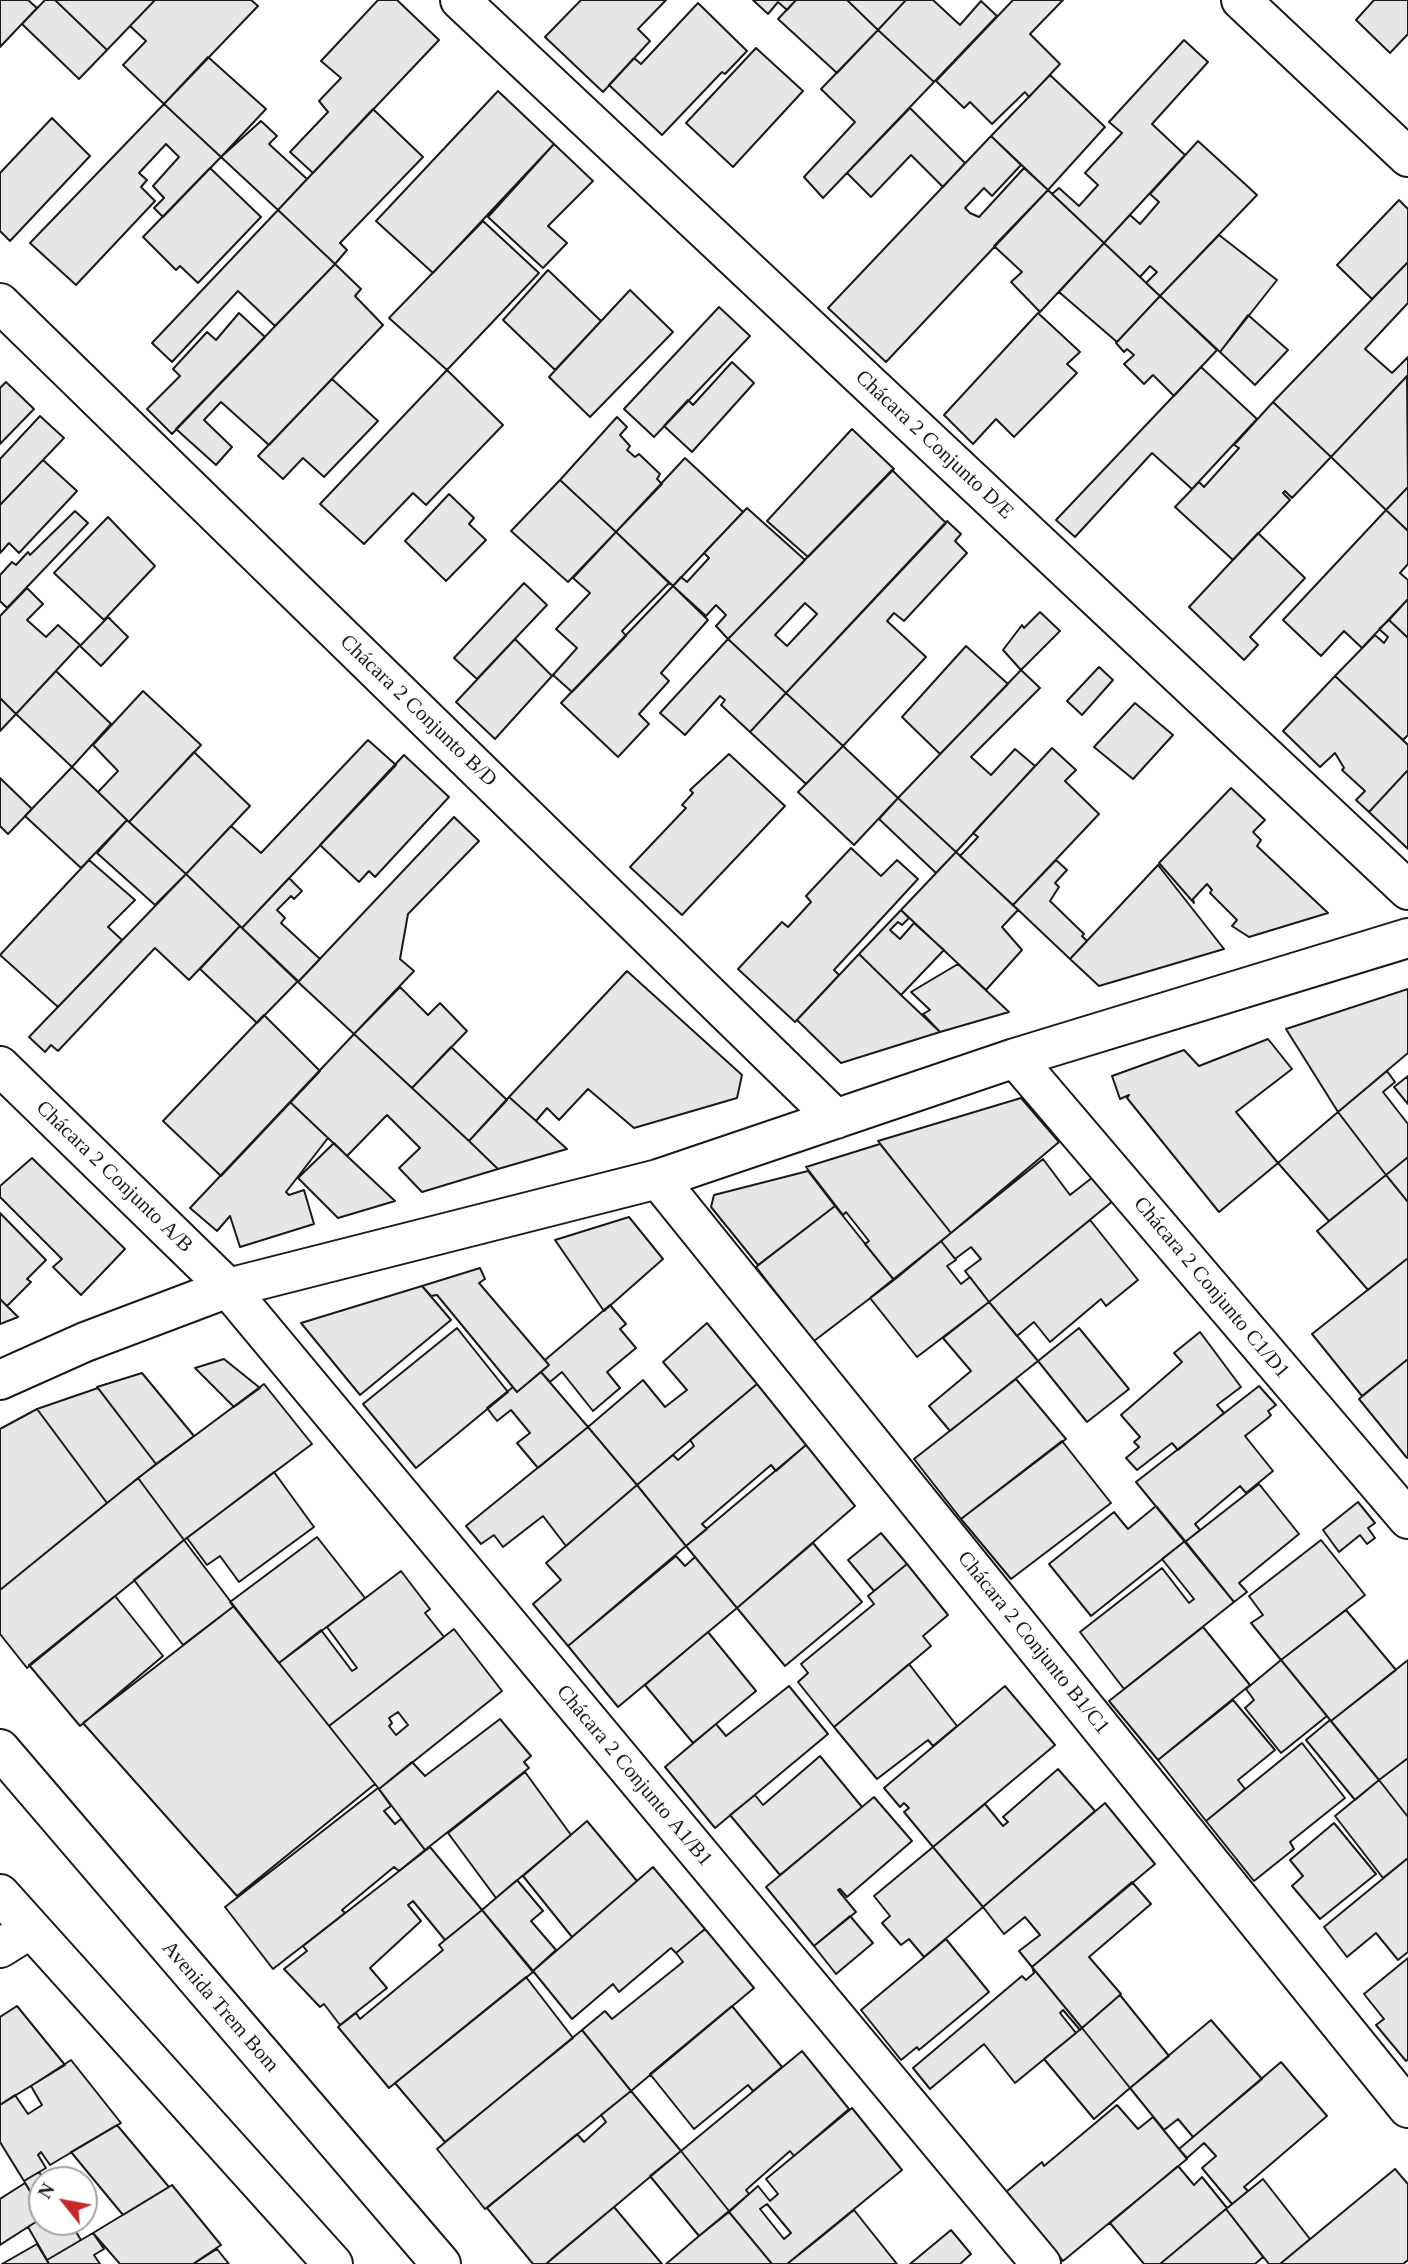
<!DOCTYPE html>
<meta charset="utf-8">
<style>
body{margin:0}
#map{position:relative;width:1408px;height:2264px;overflow:hidden;background:#fff;font-family:"Times New Roman",serif}
canvas{display:block}
.north{position:absolute;left:28px;top:2166px;width:70px;height:70px;box-sizing:border-box;background:#fff;border:2px solid #a3a3a3;border-radius:50%;rotate:301deg;font-size:19px;font-weight:700;line-height:28px;text-align:center;color:#1a1a1a}
.north::after{content:'';display:block;margin:auto;width:24px;height:32px;background:#c62828;clip-path:polygon(50% 0,100% 100%,50% 72%,0 100%)}
</style>
<div id="map">
<canvas width="1408" height="2264"></canvas>
<div class="north">N</div>
</div>
<script>
const ctx = document.querySelector('canvas').getContext('2d');
ctx.lineJoin = 'round';
function fillPath(path, color) { ctx.fillStyle = color; ctx.fill(path, 'evenodd'); }
function stroke(path, color, width, dash) { ctx.strokeStyle = color; ctx.lineWidth = width; ctx.lineCap = dash ? 'butt' : 'round'; ctx.setLineDash(dash || []); ctx.stroke(path); }
function write(font, color, halo, rows, align = 'center') {
  ctx.font = font + ' "Times New Roman",serif'; ctx.lineWidth = 5; ctx.setLineDash([]); ctx.textBaseline = 'middle'; ctx.strokeStyle = halo; ctx.fillStyle = color; for (const [text, x, y, turn = 0] of rows) {
    ctx.save(); ctx.translate(x, y); ctx.rotate((+turn || 0) * Math.PI / 180); ctx.textAlign = isNaN(turn) ? turn : align; if (halo) ctx.strokeText(text, 0, 0); ctx.fillText(text, 0, 0); ctx.restore();
  }
}
const building = new Path2D(`
 M0,0h28l9,8 -37,39z
 M45,0h10l52,50 -28,29 -57,-55z
 M55,0h100l-48,50z
 M155,0h96l7,6 -94,98 -41,-39 23,-24 -16,-15z
 M378,0h19l42,40 -126,133 -23,-21 38,-40 -9,-11 22,-23 -20,-17z
 M581,0h85l-28,29 12,12 -47,51 -58,-55z
 M753,0h43l-9,10 -9,-8 -10,12z
 M796,0h51l31,30 -41,43 -59,-54z
 M847,0h59l-28,30z
 M906,0h27l27,25 21,-24 16,15 -63,66 -56,-52z
 M1013,0h50l-33,34 30,30 -31,33 -4,-5 -33,32 -22,-22 -6,6 -28,-27z
 M1374,0h34v34l-18,19 -34,-33z
 M698,3l49,48 -22,23 -3,-2 -60,63 -53,-50 25,-27 7,6z
 M878,30l56,52 -111,116 -19,-21 51,-55 -34,-33z
 M1184,40l24,22 -56,62 33,31 -81,88 -52,-49 7,-6 20,18 19,-21 -13,-12 37,-40 -13,-11z
 M756,48l47,43 -70,76 -47,-44z
 M208,57l58,52 -45,48 -57,-53z
 M1050,75l55,52 -57,63 -57,-54z
 M498,91l56,53 -121,129 -57,-52z
 M164,104l57,53 -58,60 -9,-9 10,-10 -11,-12 26,-29 -13,-13 -27,29 8,7 -6,7 14,14 -79,84 -46,-42z
 M910,108l55,55 -22,24 -32,-32 -40,42 -24,-24z
 M373,109l50,48 -83,86 7,7 -12,14 -57,-54z
 M52,118l38,38 -80,85 -10,-10v-58z
 M261,121l16,15 -8,8 38,35 -29,31 -57,-53z
 M991,136l30,29 -29,31 -8,-8 -19,20 5,5 9,4 45,-49 24,22 -162,172 -58,-54z
 M1198,141l59,54 -97,101 -14,-13 11,-11 -7,-6 -10,11 -36,-34 26,-28 10,9 19,-22 -9,-8z
 M554,144l39,37 -45,45 19,17 -24,25 -55,-51z
 M210,168l51,49 -63,66 -18,-17 -4,4 -33,-33z
 M1048,190l56,53 -64,69 -29,-30 11,-10 -28,-26z
 M1399,200l9,9v53l-36,37 -35,-34z
 M278,210l57,54 -60,62 -37,-35 -66,71 -20,-19z
 M483,221l56,52 -92,97 -58,-52z
 M1219,235l58,45 -57,72 -60,-56z
 M1104,243l56,53 -43,46 -58,-50z
 M1408,262v41l-43,46 27,24 16,-16v18l-77,82 -58,-55z
 M335,264l26,25 -6,7 28,29 -114,120 -48,-43 -17,18 28,27 -16,18 -40,-36z
 M548,270l53,51 -46,49 -52,-50z
 M630,290l43,42 -83,85 -41,-40z
 M1160,296l57,54 -43,46 -21,-21 -9,9 -20,-20 10,-9 -7,-6 -3,3 -8,-9z
 M719,307l31,29 -96,101 -30,-28z
 M239,313l26,24 -93,97 -25,-25 33,-33 -7,-7 34,-37 9,8z
 M1038,313l42,39 -13,12 10,9 -63,64 -18,-18 -23,25 -29,-29z
 M1248,315l40,35 -33,35 -35,-33z
 M732,362l22,21 -62,69 -28,-26 24,-26 5,5z
 M1201,367l56,52 -65,70 -40,-36 -77,84 -19,-17z
 M447,370l56,55 -77,80 -13,-12 -49,51 -44,-40z
 M1407,376l1,111 -22,23 -55,-53z
 M332,379l46,42 -54,56 -21,-19 -20,21 -25,-23z
 M6,382l28,27 -34,35v-56z
 M1273,402l58,55 -39,41 -7,-7 -2,2 7,7 -57,60 -58,-53 24,-25 5,5 35,-39 -5,-3z
 M40,416l24,22 -64,67v-46z
 M617,417l10,10 -7,8 10,11 -3,4 8,7 4,-3 21,20 -3,5 5,5 -46,48 -56,-52z
 M852,429l42,40 -86,88 -41,-36z
 M685,458l58,54 -70,74 -57,-54z
 M43,460l34,31 -58,62 -10,-10 -9,10v-48z
 M892,470l54,53 -160,170 -58,-54zM805,603l12,11 -30,32 -12,-11z
 M560,480l56,52 -48,50 -57,-51z
 M1408,487v44l-22,-21z
 M449,494l25,24 -5,6 17,16 -40,41 -41,-40z
 M747,508l58,52 -77,79 -12,-13 10,-11 -10,-10 -10,11 -33,-30 8,-9 6,5 22,-24 -5,-5z
 M1386,510l22,21v33l-8,9 8,7v19l-46,49 -18,-17 -23,25 -38,-36z
 M75,511l13,12 -81,85 -7,-7v-26l12,-13 4,3 12,-13 2,3z
 M108,517l47,49 -51,54 -50,-47z
 M947,521l14,13 -6,7 12,12 -63,68 -10,-8 -7,8 39,36 -83,89 -57,-53z
 M616,532l53,51 -47,48 4,5 -54,56 -19,-17 24,-27 -21,-19 34,-36 -17,-15z
 M1258,533l47,45 -55,59 8,8 -14,15 -55,-53z
 M524,583l23,22 -70,74 -23,-21z
 M673,586l35,34 -47,53 8,8 -30,33 10,10 -31,33 -57,-54z
 M27,588l16,16 -16,16 19,17 12,-12 22,20 -64,69 -16,-16v-82z
 M1408,599v39l-19,-18z
 M1040,612l20,19 -39,39 -18,-20 19,-25 2,3z
 M108,617l20,20 -27,29 -21,-20z
 M1389,620l19,18v97l-5,5 -68,-64 40,-41 9,8 4,-6 -9,-8z
 M515,639l37,37 -57,63 -39,-37z
 M728,639l58,54 -36,39 -29,-27 4,-5 -5,-4 -35,39 -25,-22z
 M966,646l42,38 -68,70 -38,-37z
 M1099,667l14,13 -31,35 -15,-14z
 M1021,670l19,18 -69,69 20,18 24,-26 20,17 -79,86 -58,-54z
 M56,671l55,53 -39,43 -56,-53z
 M1335,676l73,69v25l-39,42 -13,-12 9,-9 -23,-21 2,-2 -9,-15 -15,14 -37,-36z
 M143,691l58,54 -72,77 -31,-30 20,-21 -25,-26z
 M786,693l57,53 -37,38 -56,-52z
 M0,698l16,16 -16,17z
 M1135,703l38,32 -40,44 -39,-32z
 M368,740l28,25 -154,163 -56,-54 45,-48 30,27z
 M843,746l55,52 -44,47 -56,-53z
 M1052,748l24,22 -11,11 34,33 -86,91 -53,-49 18,-19 -5,-4z
 M194,752l56,54 -64,68 -57,-52z
 M729,754l56,52 -103,109 -52,-48 56,-59 -4,-3 11,-12 -3,-3z
 M404,755l45,42 -74,80 -6,-6 -10,11 -39,-37z
 M72,767l55,53 -46,48 -56,-52z
 M1408,770v79l-39,-37z
 M0,778l32,31 -24,25 -8,-8z
 M1231,788l34,32 -12,12 8,8 -4,6 71,67 -79,24 -17,-11 5,-6 -27,-27 2,-3 -5,-6 -14,15 1,4 -35,-40z
 M898,798l58,54 -20,21 -57,-54z
 M454,817l25,24 -71,73 -8,45 14,12 -60,63 -56,-52z
 M127,820l59,54 -31,31 -58,-52z
 M851,848l30,28 16,-16 21,19 -84,91 5,5 -44,47 -57,-53 44,-47 6,5 23,-25 -5,-6z
 M956,852l62,58 -16,17 20,23 -36,40 -85,-80z
 M89,860l46,40 -27,27 14,13 -64,67 -58,-52z
 M1056,860l11,10 -12,13 4,4 -9,14 34,33 -2,2 5,5 -17,18 -57,-54z
 M1158,865l66,84 -125,37 -29,-27z
 M186,874l54,52 -51,54 -34,-32 -97,103 -7,-6 -6,7 -16,-15z
 M289,878l13,13 -8,8 -3,-3 -14,14 8,8 -4,5 39,36 -22,23 -56,-54z
 M901,910l8,8 -7,7 -4,-3 -8,8 10,9 14,-16 30,27 -43,45 -42,-41z
 M240,926l58,55 -41,42 -57,-54z
 M859,954l42,41 39,37 -99,31 -44,-43z
 M958,964l51,48 -69,20 -17,-18 7,-4 -19,-18z
 M627,971l115,104 -5,23 -103,30 -46,-39 -29,31 -12,-12 -11,13 -27,-24z
 M400,987l28,28 12,-12 27,28 -55,57 -58,-54z
 M1408,989v64l-70,59 -52,-83z
 M264,1015l56,56 -99,105 -58,-55z
 M354,1034l115,107 29,28 -76,23 -23,-24 21,-20 -33,-33 -40,41 -57,-54z
 M1268,1039l24,30 -56,43 42,51 -59,49 -92,-114 2,-3 -9,4 -8,-23 72,-26 15,16z
 M451,1047l56,53 -38,41 -57,-53z
 M1387,1071l8,11 -12,10 25,32v33l-22,18 -48,-63z
 M1408,1076v28l-14,-17z
 M509,1097l27,24 31,28 -69,20 -29,-28z
 M1021,1098l38,44 -108,91 -73,-92z
 M290,1102l38,36 -42,54 3,3 15,-5 10,34 -74,23 -10,-31 -13,15 -27,-23z
 M1338,1112l48,63 -57,46 -51,-58z
 M334,1143l13,13 48,45 -57,17 -40,-40z
 M880,1144l71,89 -57,47 -29,-36 4,-3 -23,-29 -3,3 -37,-48z
 M1408,1157v45l-22,-27z
 M32,1158l93,91 -44,46 -28,-28 9,-8 -62,-62v-11z
 M1043,1159l27,36 23,-18 20,24 -124,101 -24,-31 16,-12 -10,-12 -16,12 -14,-18z
 M808,1171l27,35 -77,59 -47,-58 3,-12z
 M1386,1175l22,27v56l-40,32 -51,-59z
 M835,1206l59,74 -80,61 -58,-74z
 M0,1213l46,47 -19,19 4,3 -24,24 -7,-7z
 M629,1217l34,42 -59,52 -49,-71z
 M1090,1220l48,60 -32,26 -5,-7 -51,43 -16,-20 -17,14 -28,-34z
 M941,1241l15,19 -9,6 14,18 9,-7 19,25 -72,55 -47,-59z
 M1408,1258v101l-46,37 -50,-62z
 M480,1268l5,11 -6,4 70,82 -32,27 -80,-97 -6,1 -9,-10z
 M422,1286l29,34 -91,75 -59,-72z
 M0,1299l18,18 -18,7z
 M989,1302l49,59 -88,70 -21,-25 42,-35 -28,-33z
 M610,1305l16,19 -6,5 16,19 -29,24 13,16 -27,23 -31,-39 -12,10 -9,-10 8,-7 -4,-5z
 M707,1323l50,61 -120,101 -49,-58 55,-47 22,27 22,-17 -24,-28z
 M457,1328l51,64 -92,76 -53,-64z
 M1079,1328l50,61 -42,33 -49,-61z
 M1200,1332l41,55 -24,18 7,8 -46,37 -6,-7 -35,27 -11,-12 13,-11 -5,-5 6,-5 -19,-22 61,-53 -8,-9z
 M224,1359l36,29 -26,19 -39,-39z
 M1408,1359v98l-1,1 -48,-59z
 M541,1372l47,55 -50,41 -21,-25 13,-10 -19,-23 -14,11 -10,-13 26,-21 4,5z
 M142,1373l52,63 -38,28 -59,-77z
 M1016,1379l50,60 -105,80 -47,-60z
 M264,1384l48,60 -128,96 -46,-62z
 M757,1384l49,61 -30,26 -5,-6 -69,59 5,5 -21,17 -49,-61 36,-30 5,5 16,-14 -4,-6z
 M1259,1386l17,19 -8,6 3,4 -3,3 -23,18 28,35 -27,22 -6,-7 -45,38 5,6 -15,12 -49,-60z
 M98,1388l58,76 -49,39 -70,-94z
 M37,1409l70,94 -107,87v-161z
 M588,1427l49,58 -71,61 -23,-30 -40,31 -9,-12 -13,9 -15,-18z
 M1062,1441l49,62 -100,76 -50,-60z
 M806,1445l49,61 -118,102 -51,-62z
 M274,1472l40,55 -75,55 -19,-26 -13,9 -20,-27z
 M138,1478l46,62 -157,128 -27,-34v-44z
 M1259,1484l40,50 -60,49 8,9 -13,10 -49,-60z
 M637,1485l49,61 -118,100 -35,-42 28,-24 -15,-17z
 M1358,1502l17,21 -7,5 7,10 -8,6 -7,-9 -21,17 -16,-22z
 M1156,1506l29,35 -94,75 -42,-52 65,-52 14,17z
 M881,1533l26,31 -33,27 -26,-31z
 M317,1537l48,61 -86,65 -49,-61z
 M184,1540l50,66 -51,39 -49,-65z
 M1321,1540l44,55 -84,65 -30,-37 12,-8 -14,-19z
 M1185,1541l49,61 -110,87 -44,-57 82,-64 27,35 5,-4 -32,-40z
 M813,1543l49,59 -77,64 -48,-58z
 M676,1556l9,10 10,-9 42,51 -119,99 -50,-61z
 M907,1564l41,51 -25,21 8,10 -97,81 -36,-45 10,-9 -7,-9 73,-60 -6,-8z
 M401,1571l29,38 -5,4 19,24 -115,89 -50,-63 42,-33 31,41 5,-3 -30,-41z
 M115,1596l48,60 -83,70 -51,-61z
 M234,1606l141,178 -138,112 -154,-173z
 M1346,1610l50,60 -65,51 -50,-61z
 M1203,1627l47,58 -92,75 -49,-59z
 M454,1629l48,62 -123,98 -50,-63zM398,1712l10,13 -12,10 -7,-9 3,-3 -3,-5z
 M708,1632l48,59 -63,52 -48,-58z
 M1281,1660l46,56 -46,37 -36,-45 9,-8 -8,-11z
 M1408,1660v98l-29,22 -48,-59z
 M909,1664l48,62 -24,20 -5,-6 -51,39 -43,-52z
 M789,1686l39,48 -113,94 -50,-61 51,-43 10,12z
 M1005,1686l50,59 -122,102 -29,-35 5,-4 -5,-5 -4,4 -16,-19z
 M1233,1700l42,50 -37,30 7,9 -39,32 -48,-61z
 M500,1719l31,37 -7,6 5,6 -104,82 -46,-61 33,-27 13,14z
 M1330,1720l49,60 -24,20 -49,-60z
 M1302,1743l43,55 -55,44 4,7 -40,32 -48,-60z
 M820,1756l42,51 -82,68 -50,-60 25,-20 8,10z
 M1408,1758v59l-29,-37z
 M1058,1769l37,42 -112,96 -50,-60 52,-43 18,22 5,-4 -5,-5z
 M525,1772l46,63 -75,63 -48,-65z
 M1379,1780l29,37v41l-25,20 -48,-62z
 M378,1788l13,18 -7,5 11,13 6,-5 24,31 -26,21 -5,-4 -52,43 3,3 -72,56 -48,-62z
 M874,1797l38,44 -65,56 -7,-8 -2,1 18,22 -42,34 -48,-59z
 M1105,1803l50,61 -123,103 -13,-16 21,-16 -15,-18 -21,17 -21,-27z
 M587,1821l50,60 -65,56 -49,-61z
 M1334,1823l42,51 -56,45 -28,-33 11,-10 -13,-16z
 M430,1847l52,63 -37,30 -32,-39 -5,4 13,16 -51,47 17,20 -47,37 -16,-21 -4,3 -36,-38 23,-18 -4,-5z
 M933,1847l50,60 -59,50 -15,-18 -8,6 -19,-22 8,-7 -16,-20z
 M1408,1858v94l-10,8 -22,-27 -29,24 -23,-30z
 M653,1867l52,62 -29,24 -5,-5 -52,44 -6,-8 -41,35 -39,-48z
 M517,1880l26,31 -12,10 25,29 -23,21 -51,-61z
 M1132,1882l19,22 -62,53 32,37 -39,34 -50,-61z
 M482,1910l51,62 -144,116 -51,-61 18,-14 4,6 83,-69 -4,-5z
 M850,1916l23,27 -37,31 -22,-28z
 M705,1929l49,59 -123,103 -49,-61 23,-19 7,8 71,-57 -7,-9z
 M946,1939l43,53 -70,58 -2,-3 -16,13 -40,-50z
 M1408,1958v101l-2,2 -30,-36 8,-6 -20,-25z
 M1032,1967l50,61 -2,2 -17,-20 -3,3 16,20 -61,50 -31,-39 -54,45 -17,-21 109,-92 4,4 8,-7z
 M526,1977l47,61 -128,104 -50,-59z
 M1120,1995l49,61 -39,32 -48,-60z
 M17,2006l48,59 -65,40v-88z
 M732,2006l50,61 -29,24 -5,-6 -54,44 -44,-55z
 M1211,2020l51,59 -69,58 -15,-18 -14,11 -34,-42z
 M1082,2028l48,60 -36,31 -50,-60z
 M582,2030l49,61 -146,118 -48,-60z
 M802,2051l47,58 -55,47 -4,-5 -44,39 3,4 -20,17 -48,-60z
 M71,2060l50,63 -71,42 -9,-13 -3,3 8,13 -22,13 -24,-39v-37l15,-10 13,19 14,-9 -11,-19z
 M1281,2062l46,54 -83,71 4,4 -16,13 -30,-36 14,-12 -12,-13 -17,15 -8,-9z
 M631,2091l50,60 -135,113h-13l-46,-56 90,-74 7,8 22,-20 -5,-7z
 M1117,2105l21,24 15,-12 34,42 -124,102 -57,-69 36,-30 2,4z
 M852,2108l50,62 -115,94h-15l-43,-52 29,-26 12,15 8,-7 -12,-15zM767,2204l24,29 -7,6 -24,-30z
 M117,2125l52,62 -46,28 -52,-63z
 M681,2151l48,60 -30,25 -49,-60z
 M1178,2166l16,19 8,-8 25,31 -67,56h-16l-34,-41z
 M1395,2169l13,15v76l-5,4h-123z
 M39,2172l5,8 -2,31 -18,-30z
 M1263,2179l47,60 -30,25h-11l-43,-55z
 M25,2183l17,28v7l-42,27v-46z
 M172,2185l49,60 -28,19h-73l-27,-31z
 M614,2207l48,57h-116l9,-8z
 M1226,2209l37,48 -8,7h-95z
 M854,2210l43,54h-110l29,-23z
 M729,2212l43,52h-106l33,-28z
 M42,2218v4h28l11,18 -34,20 -19,-33z
 M951,2230l20,24 -11,10h-50z
 M93,2233l11,16 -10,6 6,9h-51l-2,-4z
 M37,2244l12,20h-47z
 M217,2249l12,15h-36z`);
fillPath(building, '#e6e6e6');
stroke(building, '#1a1a1a', 2);
const minor = new Path2D(`
 M460,0l948,890
 M1241,0l167,157
 M0,303l836,816
 M1015,1058l393,461
 M0,1066l228,222 813,976
 M658,1179l750,929
 M0,1380l85,-38 143,-54 430,-109 357,-121 393,-120
 M0,1948l29,-18`);
const tertiary = new Path2D(`
 M0,1749l441,515
 M0,1894l333,370`);
stroke(minor, '#1a1a1a', 42);
stroke(tertiary, '#1a1a1a', 42);
stroke(minor, '#fff', 38);
stroke(tertiary, '#fff', 38);
write('21px', '#1a1a1a', '#fff', [
 ["Chácara 2 Conjunto D/E",934,445,43],
 ["Chácara 2 Conjunto B/D",418,711,44],
 ["Chácara 2 Conjunto A/B",114,1177,44],
 ["Chácara 2 Conjunto C1/D1",1211,1288,50],
 ["Chácara 2 Conjunto B1/C1",1033,1643,51],
 ["Chácara 2 Conjunto A1/B1",634,1776,50],
 ["Avenida Trem Bom",220,2007,49]
]);
</script>
